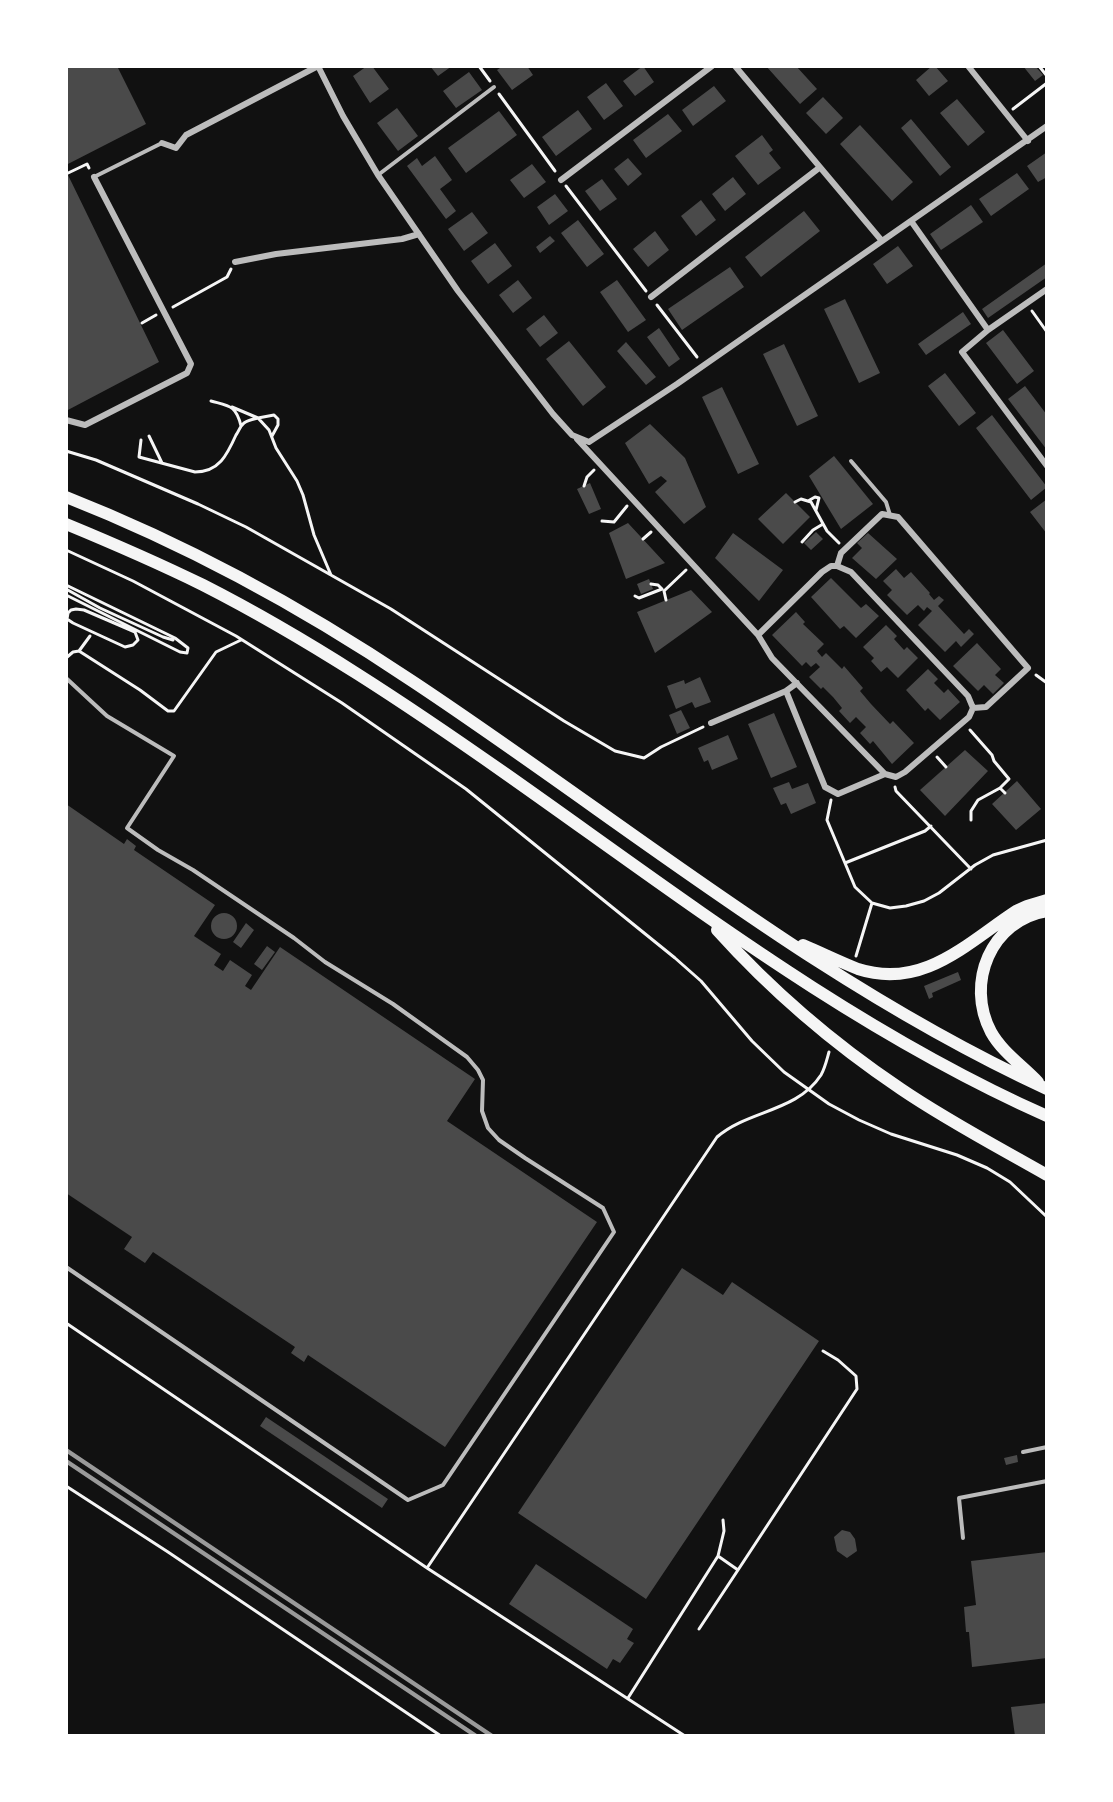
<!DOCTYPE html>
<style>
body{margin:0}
#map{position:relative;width:1113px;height:1802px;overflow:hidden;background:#111;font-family:Signika,sans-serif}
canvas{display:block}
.frame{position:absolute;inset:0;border:68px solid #fff;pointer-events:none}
</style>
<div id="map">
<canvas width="1113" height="1802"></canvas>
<div class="frame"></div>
</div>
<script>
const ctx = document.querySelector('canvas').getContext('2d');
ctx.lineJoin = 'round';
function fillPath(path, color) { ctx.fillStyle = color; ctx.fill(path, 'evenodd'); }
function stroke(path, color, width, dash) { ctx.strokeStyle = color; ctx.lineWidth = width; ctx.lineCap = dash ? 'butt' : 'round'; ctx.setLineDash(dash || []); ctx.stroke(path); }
fillPath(new Path2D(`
 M66,66h51l29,58 -80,41z
 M367,66h5l17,23 -19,14 -17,-27z
 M430,66h22l-14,10z
 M503,66h24l6,9 -21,15 -15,-20z
 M643,66l11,16 -19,14 -12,-15z
 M766,66h30l21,23 -17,15z
 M932,66h3l13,15 -19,15 -13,-16z
 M1023,66h12l8,9 -8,6z
 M469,72l13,18 -26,18 -13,-17z
 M606,83l17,23 -19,14 -17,-23z
 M714,86l12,15 -33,25 -11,-16z
 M823,97l20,21 -17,16 -20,-21z
 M957,99l28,33 -17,14 -28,-33z
 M397,108l21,28 -20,15 -21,-28z
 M578,110l14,19 -36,27 -14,-19z
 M499,111l18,24 -51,38 -18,-25z
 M668,114l14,17 -36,27 -13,-18z
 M911,119l40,48 -11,9 -39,-48z
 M860,125l53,57 -21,19 -52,-57z
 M762,135l11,15 -4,3 12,15 -23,17 -23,-29z
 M1047,152v25l-9,5 -11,-16z
 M435,156l17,24 -12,9 16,22 -10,8 -39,-53 10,-8 5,8z
 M628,158l14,16 -14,12 -14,-17z
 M532,164l14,18 -22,16 -14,-18z
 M1017,173l12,16 -38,27 -12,-17z
 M68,175l91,187 -93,49v-235z
 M733,177l13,17 -21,17 -13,-17z
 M602,179l15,20 -17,12 -15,-20z
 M555,194l13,17 -19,14 -12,-18z
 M701,200l15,20 -20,16 -15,-20z
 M971,205l12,17 -42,28 -11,-16z
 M804,211l16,20 -59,46 -16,-20z
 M472,212l16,21 -24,18 -16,-22z
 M578,220l26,34 -17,13 -26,-34z
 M655,231l14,19 -21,17 -15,-18z
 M550,236l5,5 -15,12 -4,-6z
 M495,243l17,23 -24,18 -17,-23z
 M898,246l15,20 -26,18 -14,-20z
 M1047,263v14l-59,41 -6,-9z
 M730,267l14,20 -62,43 -14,-21z
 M518,280l14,18 -19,15 -14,-18z
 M617,280l29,40 -18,12 -28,-40z
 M845,299l35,74 -21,10 -35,-74z
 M963,312l8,12 -45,31 -8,-11z
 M544,315l14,18 -18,14 -14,-18z
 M659,328l21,31 -11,8 -22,-30z
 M1003,330l31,41 -17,13 -31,-41z
 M569,341l37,46 -23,19 -37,-47z
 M626,342l30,35 -10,8 -29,-34z
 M784,344l34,72 -21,10 -34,-72z
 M945,373l31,40 -17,13 -31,-40z
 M1025,386l22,29v35l-39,-51z
 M722,387l37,77 -21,10 -36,-77z
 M992,415l55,72 -16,13 -55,-72z
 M650,424l35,34 21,49 -22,17 -29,-32 12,-11 -6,-5 -12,8 -24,-41z
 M834,456l39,48 -32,25 -32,-53z
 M590,483l11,26 -12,5 -12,-25z
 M786,493l24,24 -27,27 -25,-25z
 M1047,499v35l-17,-22z
 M628,523l37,40 -39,16 -17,-46z
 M816,532l7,7 -12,11 -7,-7z
 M733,533l50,37 -24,31 -44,-43z
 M868,533l29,26 -21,20 -24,-21 10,-10 -5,-5z
 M896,569l8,9 7,-6 19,21 -1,1 5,6 5,-4 5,4 -6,6 26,28 5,-5 5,5 -13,13 -5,-6 -11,11 -27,-27 14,-14 -5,-4 -3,4 -6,-6 -11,10 -20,-20 5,-5 -9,-9z
 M831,578l30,30 5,-4 13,12 -23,22 -12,-12 -4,3 -29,-32z
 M649,579l4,10 -12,5 -4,-10z
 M691,590l21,22 -57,41 -18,-41z
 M796,612l9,10 -2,2 21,20 -7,7 5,6 4,-4 16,16 2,-3 19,22 -3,3 11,13 19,20 3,-3 21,22 -22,21 -19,-23 -3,3 -10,-11 6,-6 -10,-10 -6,6 -11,-12 3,-3 -9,-11 -10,-10 -2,2 -12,-12 11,-10 -4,-4 -5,4 -5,-5 -4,4 -30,-31z
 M886,625l11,11 -3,3 10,11 3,-3 11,11 -20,20 -11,-11 -6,5 -10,-11 3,-3 -11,-11z
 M977,643l24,26 -6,6 9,8 -11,11 -9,-9 -6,6 -25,-25z
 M928,669l10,10 -4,4 10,10 4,-4 12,13 -20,18 -12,-12 -3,3 -19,-21z
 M700,677l11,25 -16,6 -3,-6 -16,7 -9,-23 17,-6 1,4z
 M681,710l9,18 -13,6 -8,-19z
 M774,713l23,54 -26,11 -23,-54z
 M728,735l10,24 -26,11 -4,-10 -4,2 -6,-14z
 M965,750l23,21 -43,45 -25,-26z
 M1017,781l24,28 -25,21 -24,-26z
 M789,782l3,7 16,-6 8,20 -25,11 -5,-11 -5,2 -8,-17z
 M66,804l58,40 3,-5 9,7 -2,4 81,55 -21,31 27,18 -7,11 9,6 7,-11 22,15 -7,11 6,4 29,-43 195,132 -28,42 150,101 -152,225 -137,-92 -4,7 -13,-9 4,-6 -142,-95 -8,11 -21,-14 8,-12 -66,-44z
 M211 926a13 13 0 1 1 26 0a13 13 0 1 1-26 0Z
 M246,923l8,7 -13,18 -8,-6z
 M267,946l8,6 -13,18 -8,-6z
 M958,972l3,8 -29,13 1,4 -4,2 -5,-13z
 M682,1268l41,27 9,-13 87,59 -173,258 -128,-86z
 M266,1417l122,82 -6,9 -122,-82z
 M1017,1455l1,7 -12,3 -2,-7z
 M842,1530l8,2 5,7 2,12 -10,7 -10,-7 -3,-14z
 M1047,1552v106l-75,9 -3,-35h-3l-2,-25 12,-2 -5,-44z
 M536,1564l97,65 -6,10 7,4 -14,20 -7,-4 -6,10 -98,-65z
 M1047,1703v33h-32l-4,-29z`), '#4a4a4a');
stroke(new Path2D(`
 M479,66l11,15
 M1039,66l8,10
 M499,94l56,77
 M1013,109l34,-26
 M66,174l21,-10 2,4
 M566,186l80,105
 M657,305l40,52
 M173,307l54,-30 4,-8
 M1032,311l15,21
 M142,323l14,-8
 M211,401c18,5 25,4 30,25
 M232,407l26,11 16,-3 4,4v6l-6,11
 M149,436l13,27
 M141,440l-2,17 56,15c24,0 32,-17 41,-37 3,-4 4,-9 8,-12 4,-3 10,-4 14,-5l11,12 7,18 21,33 6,14 11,40 17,40
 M66,451l30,9 102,44 48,23 145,82 173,112 51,30 29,7 17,-11 42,-20
 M584,486l3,-9 7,-7
 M808,501l7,-4 4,1 -3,12
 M795,502l6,-3 10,3 16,29 12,12
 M602,521l12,1 13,-16
 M643,539l8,-7
 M802,542l11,-12 10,-6
 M66,550l67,31 103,55 106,67 124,86 209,169 26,23 51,60 32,31 45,32 30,16 32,14 66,21 30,13 23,14 37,35
 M651,584l7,1 4,4
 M66,585l109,53 13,10 -1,5 -7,-1 -114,-57
 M66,589l34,19 63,29 10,3
 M635,596l4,2 23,-9
 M666,600l-2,-9 22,-21
 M76,609l8,1 51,22 3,8 -5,5 -8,2 -52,-24 -6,-4 1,-6 3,-3z
 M79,651l11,-15
 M66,658l7,-6 6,-1 61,39 28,21h6l42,-59 25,-12
 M1036,675l11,8
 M970,730l22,25 2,6 15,18 -9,9 5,5
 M937,757l9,10
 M895,787l1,4 75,78
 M831,800l-4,20 28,67 17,16 18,5 16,-2 18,-5 15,-8 36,-28 18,-10 54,-15
 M971,820v-9l7,-11 22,-12
 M845,863l80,-32 6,-5
 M856,956l16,-53
 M66,1323l361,245 258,168
 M66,1486l102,66 273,184
 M718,1556l20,14 119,-181 -1,-13 -18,-16 -15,-9
 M427,1568l290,-431c31,-27 80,-25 104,-62 4,-7 6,-16 8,-23
 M699,1629l39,-59
 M628,1698l90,-142 6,-25 -1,-11`), '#f5f5f5', 3);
stroke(new Path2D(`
 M378,175l116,-88
 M94,177l68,-34
 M851,461l35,41 4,13
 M66,678l41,38 67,40 -47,72 31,22 35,20 101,68 31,24 68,42 74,53 11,13 5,10 -1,31 6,17 11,12 26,18 78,50 11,24 -171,253 -35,15 -342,-233
 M1023,1452l24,-5
 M963,1538l-4,-40 88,-17`), '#bcbcbc', 4);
stroke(new Path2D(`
 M318,66l25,50 35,59 80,116 95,123 19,21 17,7 88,-58 370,-258
 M735,66l147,175
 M968,66l60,75
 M162,143l14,5 10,-13 132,-69
 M561,180l151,-114
 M911,221l77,109 -26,22 85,114
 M235,262l41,-8 126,-15 17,-5
 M651,297l168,-129
 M988,330l59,-41
 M66,420l19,5 102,-52 4,-9 -97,-187
 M577,439l181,196 14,23 113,116
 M837,566l14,6 117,124 5,12
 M758,635l64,-63 9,-6h6l4,-13 41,-39 16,3 130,151 -42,39 -13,1 -4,9 -64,55 -9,5 -11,-3 -47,20 -13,-7 -39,-96
 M711,723l75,-32 11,-8`), '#bcbcbc', 6);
stroke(new Path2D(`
 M66,497c122,48 237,111 346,184 210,139 405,302 635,408
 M66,524c46,19 92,39 137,61 106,54 206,121 303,189 175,123 345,255 541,342
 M717,930c54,60 117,114 184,159 47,32 97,58 146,86
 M803,945c19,8 37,17 55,24 65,21 109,-26 158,-58l11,-5 20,-6
 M1038,1082c-15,-16 -36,-30 -47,-50 -26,-49 0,-112 56,-121`), '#f5f5f5', 12);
stroke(new Path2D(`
 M66,1450l426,286
 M66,1461l410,275`), '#9a9a9a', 4.5);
</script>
